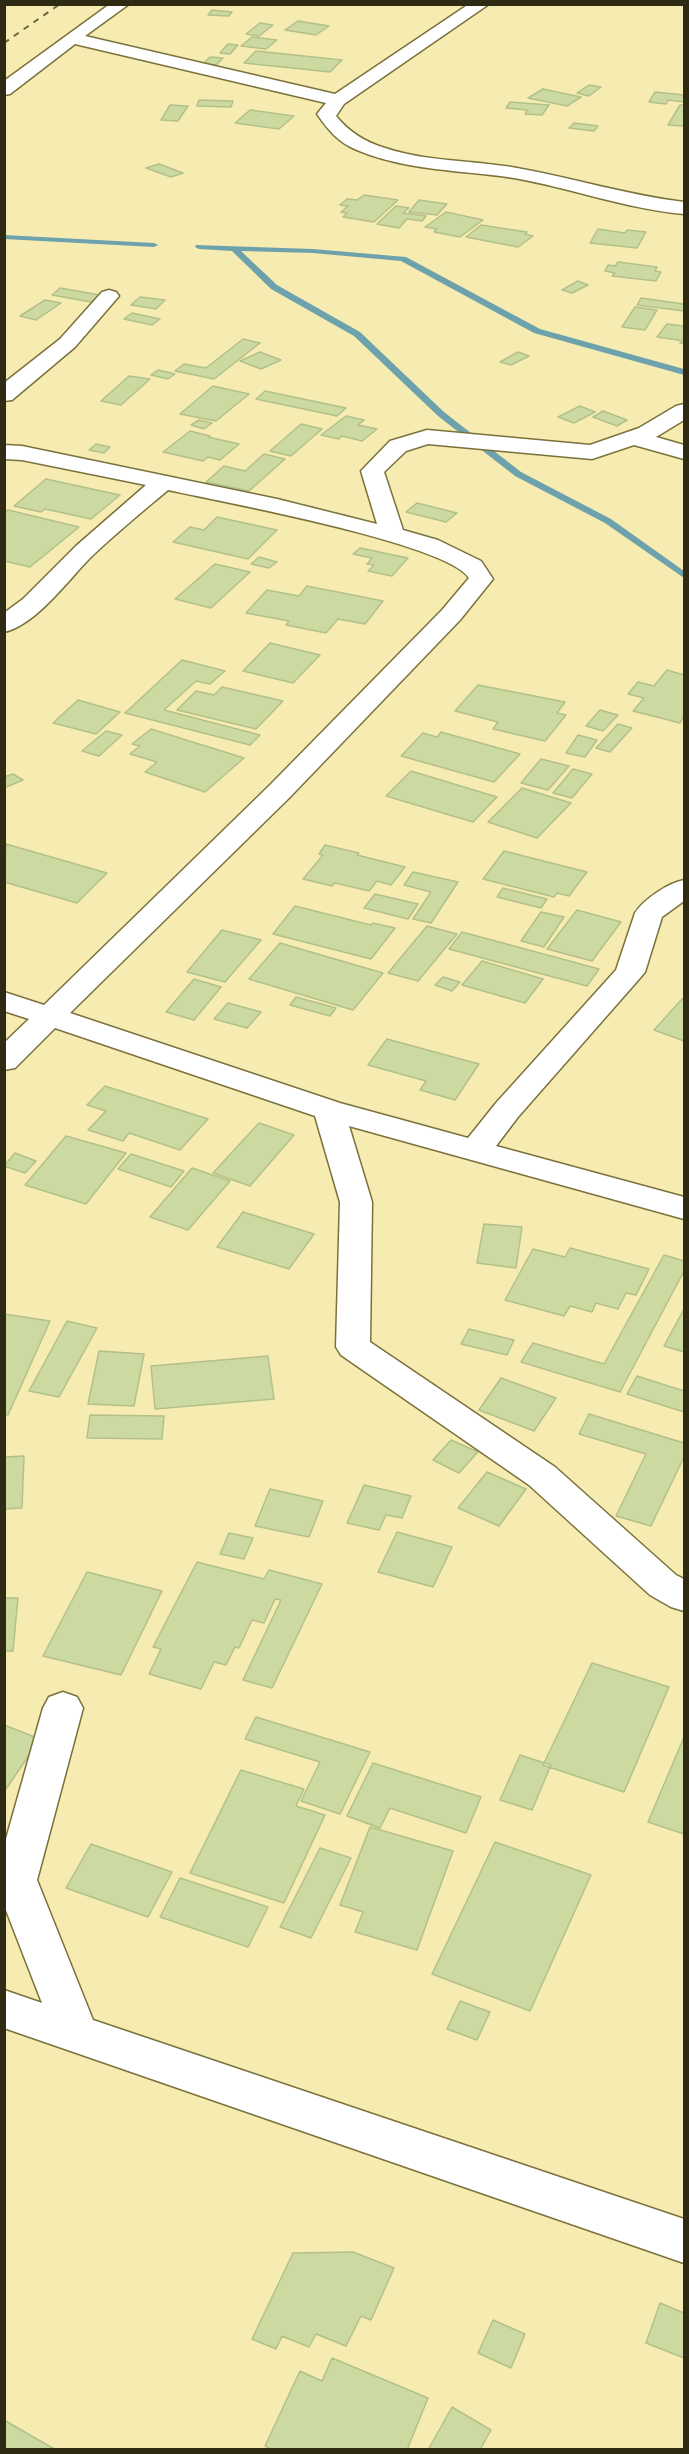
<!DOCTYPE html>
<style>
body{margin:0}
#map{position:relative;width:689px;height:2454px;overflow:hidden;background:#f6ecb1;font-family:Jost,sans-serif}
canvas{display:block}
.frame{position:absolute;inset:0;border:6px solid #2e2a13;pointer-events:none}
</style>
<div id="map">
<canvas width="689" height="2454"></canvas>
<div class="frame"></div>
</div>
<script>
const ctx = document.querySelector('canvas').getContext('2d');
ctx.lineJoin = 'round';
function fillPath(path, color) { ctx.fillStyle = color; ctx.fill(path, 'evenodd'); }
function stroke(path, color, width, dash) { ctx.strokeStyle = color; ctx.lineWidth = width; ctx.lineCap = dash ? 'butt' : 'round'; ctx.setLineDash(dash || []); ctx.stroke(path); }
fillPath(new Path2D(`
 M4,235l150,8 4,2 -4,2 -150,-8z
 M196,245l117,4 93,8 134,72 144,40v6l-150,-42 -133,-72 -88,-8 -72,-2 36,34 83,47 84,80 77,60 90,47 73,52v7l-79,-55 -90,-47 -77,-60 -84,-80 -83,-47 -39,-38 -33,-2 -4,-2z`), '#6da2ac');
const building = new Path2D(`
 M212,10l20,2 -3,4 -21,-1z
 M298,21l31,5 -13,9 -31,-5z
 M260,23l13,2 -14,11 -13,-2z
 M252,37l25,3 -11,9 -25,-3z
 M228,44l10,1 -8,9 -10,-1z
 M256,51l86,9 -12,12 -86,-9z
 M210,57l13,1 -7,7 -13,-1z
 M589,85l12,2 -12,9 -12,-3z
 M543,89l38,8 -14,9 -39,-8z
 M655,92l29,3v7l-16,-2 -2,4 -17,-2z
 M199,100l34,1 -2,6 -34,-1z
 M510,102l39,3 -7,10 -17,-1 2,-4 -21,-2z
 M170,105l18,1 -10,15 -17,-1z
 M680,105h4v21l-16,-1z
 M250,110l44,6 -15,13 -44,-6z
 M574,123l24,3 -4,5 -25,-3z
 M159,164l24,9 -12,4 -25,-9z
 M364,195l34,5 -24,22 -31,-5 4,-4 -6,-1 7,-6 -8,-1 7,-6 10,1z
 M419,200l28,4 -10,11 -28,-3z
 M396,206l13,2 -6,5 23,3 -4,5 -15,-2 -8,9 -22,-4z
 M446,212l37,8 -23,17 -26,-5 3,-3 -12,-2z
 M481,225l46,7 -2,2 8,2 -15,11 -52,-10z
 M598,229l27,4 2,-3 19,2 -9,16 -47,-5z
 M618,262l39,5 -2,4 6,1 -5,9 -44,-5 3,-3 -10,-2 3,-6 7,1z
 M578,281l10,4 -16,8 -10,-3z
 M60,288l40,7 -9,7 -39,-7z
 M140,297l25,3 -9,9 -25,-4z
 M641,298l43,6v7l-47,-6z
 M45,300l16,3 -25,17 -16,-4z
 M635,307l22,3 -12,20 -23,-3z
 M132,313l28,6 -8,6 -28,-6z
 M667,324l17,2v18l-4,-1 4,-2 -27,-4z
 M243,339l17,4 -46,36 -39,-8 9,-7 22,4z
 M260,352l21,8 -20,9 -21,-8z
 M518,352l11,4 -18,9 -11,-3z
 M158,370l17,4 -7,5 -17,-4z
 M129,376l21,3 -29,26 -20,-4z
 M213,386l36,8 -33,27 -36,-7z
 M265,391l81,17 -9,8 -81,-17z
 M580,406l15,6 -21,11 -16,-6z
 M603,411l24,9 -10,6 -24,-9z
 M346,416l18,4 -6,5 19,4 -15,12 -20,-5 -3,3 -18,-4z
 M199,420l13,3 -8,6 -13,-4z
 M301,424l21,5 -31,27 -21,-5z
 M190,431l20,5 -2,1 31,7 -19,16 -12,-3 -5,4 -40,-9z
 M96,444l14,3 -6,6 -15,-3z
 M264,454l21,5 -36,32 -43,-9 18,-16 21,5z
 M46,479l74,16 -29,24 -46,-10 -4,3 -27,-6z
 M417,503l40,10 -11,9 -40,-10z
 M8,510l71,17 -49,40 -26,-6v-49z
 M217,517l60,13 -29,29 -75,-17 17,-15 14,3z
 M360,548l48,10 -16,18 -24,-5 6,-6 -7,-1 5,-6 -19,-4z
 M259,557l18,5 -8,6 -18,-4z
 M215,564l35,8 -39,36 -36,-9z
 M307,586l76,15 -18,23 -27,-5 -12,14 -40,-8 3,-4 -43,-8 21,-23 32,6z
 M270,643l50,12 -27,28 -50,-12z
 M182,660l43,11 -15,13 -14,-3 -32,29 96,25 -10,10 -125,-32z
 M667,670l17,5v41l-4,7 -47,-12 11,-13 -16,-4 10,-12 16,4z
 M478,685l87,17 -8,11 9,2 -21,26 -52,-12 5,-7 -43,-11z
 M222,687l61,14 -27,28 -79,-19 19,-19 18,4z
 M78,700l42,12 -24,22 -43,-11z
 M600,710l18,5 -15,16 -17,-5z
 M618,724l14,4 -22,24 -14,-4z
 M151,729l93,29 -39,34 -60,-20 12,-10 -27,-8 10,-8 -8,-2z
 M106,731l16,4 -23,21 -17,-5z
 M441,732l79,22 -26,28 -93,-26 22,-23 14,4z
 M578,735l19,5 -12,17 -19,-4z
 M541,759l28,7 -21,24 -27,-7z
 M573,769l19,5 -20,24 -19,-5z
 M411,771l86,26 -24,25 -87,-26z
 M13,774l10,6 -19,8v-11z
 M522,788l49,15 -34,35 -49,-16z
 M6,844l101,29 -30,30 -73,-21z
 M325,845l34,8 -2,2 48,12 -14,18 -14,-4 -8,10 -34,-8 -3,3 -29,-7 20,-24 -4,-1z
 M504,851l83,21 -18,24 -12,-3 -3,4 -71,-18z
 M413,872l45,10 -27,41 -18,-4 18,-27 -27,-7z
 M503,888l44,11 -6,9 -44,-11z
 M375,894l43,10 -10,15 -44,-11z
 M295,906l76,19 2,-2 22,5 -24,31 -98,-25z
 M577,910l44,12 -29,39 -45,-12z
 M541,912l23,5 -20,30 -23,-6z
 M427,926l30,8 -39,47 -30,-8z
 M222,930l39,10 -36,42 -38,-10z
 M462,932l137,37 -12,17 -138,-37z
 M280,943l103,30 -30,37 -104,-31z
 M482,961l61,18 -18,24 -63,-18z
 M443,977l17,5 -8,9 -17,-6z
 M194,979l27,8 -27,33 -28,-8z
 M296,997l40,11 -6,8 -40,-11z
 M682,999h2v42l-30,-11z
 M228,1003l33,9 -14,16 -33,-9z
 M387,1039l92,25 -24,36 -35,-10 6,-9 -58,-16z
 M105,1086l103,33 -28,31 -51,-17 -6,8 -35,-11 18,-19 -19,-6z
 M259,1123l35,12 -44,51 -37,-13z
 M66,1136l60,17 -40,51 -61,-19z
 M15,1153l21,8 -11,12 -21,-7z
 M131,1154l53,17 -13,16 -53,-18z
 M192,1168l38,13 -42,49 -38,-13z
 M243,1212l71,22 -25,35 -72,-22z
 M484,1224l38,3 -6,41 -39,-5z
 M570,1248l79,21 -13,26 -10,-2 -8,16 -22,-6 -4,9 -22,-6 -6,10 -59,-16 28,-51 32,8z
 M664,1255l20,6v10l-64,121 -99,-30 12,-19 71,21z
 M684,1309v43l-20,-6z
 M4,1314l46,7 -42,94 -4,-1z
 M67,1321l30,7 -38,69 -30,-6z
 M469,1329l45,11 -7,15 -46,-11z
 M99,1351l45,3 -10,52 -46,-2z
 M268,1356l6,43 -119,10 -4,-43z
 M637,1376l47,15v21l-57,-18z
 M501,1378l55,20 -22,33 -55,-21z
 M589,1414l95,29v14l-33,69 -35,-10 30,-62 -67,-20z
 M90,1415l74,1 -2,23 -75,-1z
 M451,1440l27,12 -19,21 -26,-13z
 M24,1456l-2,52 -18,1v-52z
 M487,1472l39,17 -27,37 -41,-18z
 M364,1485l47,11 -9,22 -16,-3 -7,15 -32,-7z
 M270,1489l53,12 -14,36 -54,-11z
 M397,1532l55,15 -19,40 -55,-15z
 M229,1533l24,5 -9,21 -24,-5z
 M197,1562l67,17 5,-9 53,14 -50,104 -29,-8 38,-80 -6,-1 -11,24 -12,-3 -13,28 -4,-1 -9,18 -12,-3 -13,27 -52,-15 12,-25 -8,-2z
 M87,1572l75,19 -41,84 -78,-19z
 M4,1598h14l-5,53h-9z
 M592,1663l77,24 -45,105 -81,-27z
 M256,1717l114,35 -30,62 -39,-13 19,-39 -75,-23z
 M4,1725l36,14 -36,53z
 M684,1737v97l-36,-12z
 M520,1755l31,10 -19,45 -32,-10z
 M373,1763l108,34 -15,36 -76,-25 -10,20 -33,-12z
 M241,1770l63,19 -8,17 29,9 -41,88 -94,-30z
 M370,1827l83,24 -36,99 -62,-18 8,-20 -23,-7z
 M495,1842l96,33 -61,136 -98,-37z
 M91,1844l81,28 -24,45 -82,-29z
 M320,1848l31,10 -40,80 -31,-11z
 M180,1878l88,29 -20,40 -88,-30z
 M460,2001l30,11 -13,28 -30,-11z
 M353,2252l41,16 -23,52 -10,-4 -15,30 -30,-12 -7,13 -27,-11 -6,13 -24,-10 41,-86z
 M660,2303l24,10v45l-38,-15z
 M493,2320l32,14 -14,34 -33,-15z
 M332,2358l96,40 -21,52h-134l-8,-4 35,-75 22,10z
 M452,2407l39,23 -11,20h-52z
 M4,2420l52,30h-52z`);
fillPath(building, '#ccdaa2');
stroke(building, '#b3c089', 1.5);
const street = new Path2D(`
 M110,4h19l-44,32 250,58 134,-90h20l-145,100 -8,12c13,16 29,26 49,32 42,14 88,12 132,20 56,10 110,27 167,34v12c-57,-5 -113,-26 -170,-36 -52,-8 -107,-7 -157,-28 -18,-7 -29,-20 -40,-36l9,-11 -251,-59 -65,50 -6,1v-14z
 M109,290l7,2 3,4 -44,51 -63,53 -8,1v-18l56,-44 42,-47z
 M684,404v16l-28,17 28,8v14l-50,-14 -42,14 -164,-15 -22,7 -22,21 19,58 35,10 43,21 12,18 -33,41 -170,177 -220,216 270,90 128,35 28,-35 120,-133 19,-57c9,-14 33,-30 49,-33v21l-22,16 -17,55 -5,6 -122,139 -22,29 188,51v22l-335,-93 23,76 -2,140 185,125 121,108 8,4v32l-13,-4 -21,-12 -121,-110 -188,-130 -5,-8 4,-145 -25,-86 -260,-88 -40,40 -11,2v-27l25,-24 -25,-8v-19l40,13 226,-220 172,-175 27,-32c-22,-35 -251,-77 -301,-88 -26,22 -53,44 -77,67 -23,23 -55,68 -87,75v-19l19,-14 53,-53 70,-61 -124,-25 -18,-1v-14l18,1 255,53 100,25 -16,-53 29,-30 37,-11 163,15 49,-17 37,-22z
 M63,1692l14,5 6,11 -46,172 56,140 591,199v44l-680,-235v-38l38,13 -38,-98v-59l39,-138 6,-11z`);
stroke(street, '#7b713b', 3);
fillPath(street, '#fff');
stroke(new Path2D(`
 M4,43l56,-39`), '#6c6744', 2, [6, 6]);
</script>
